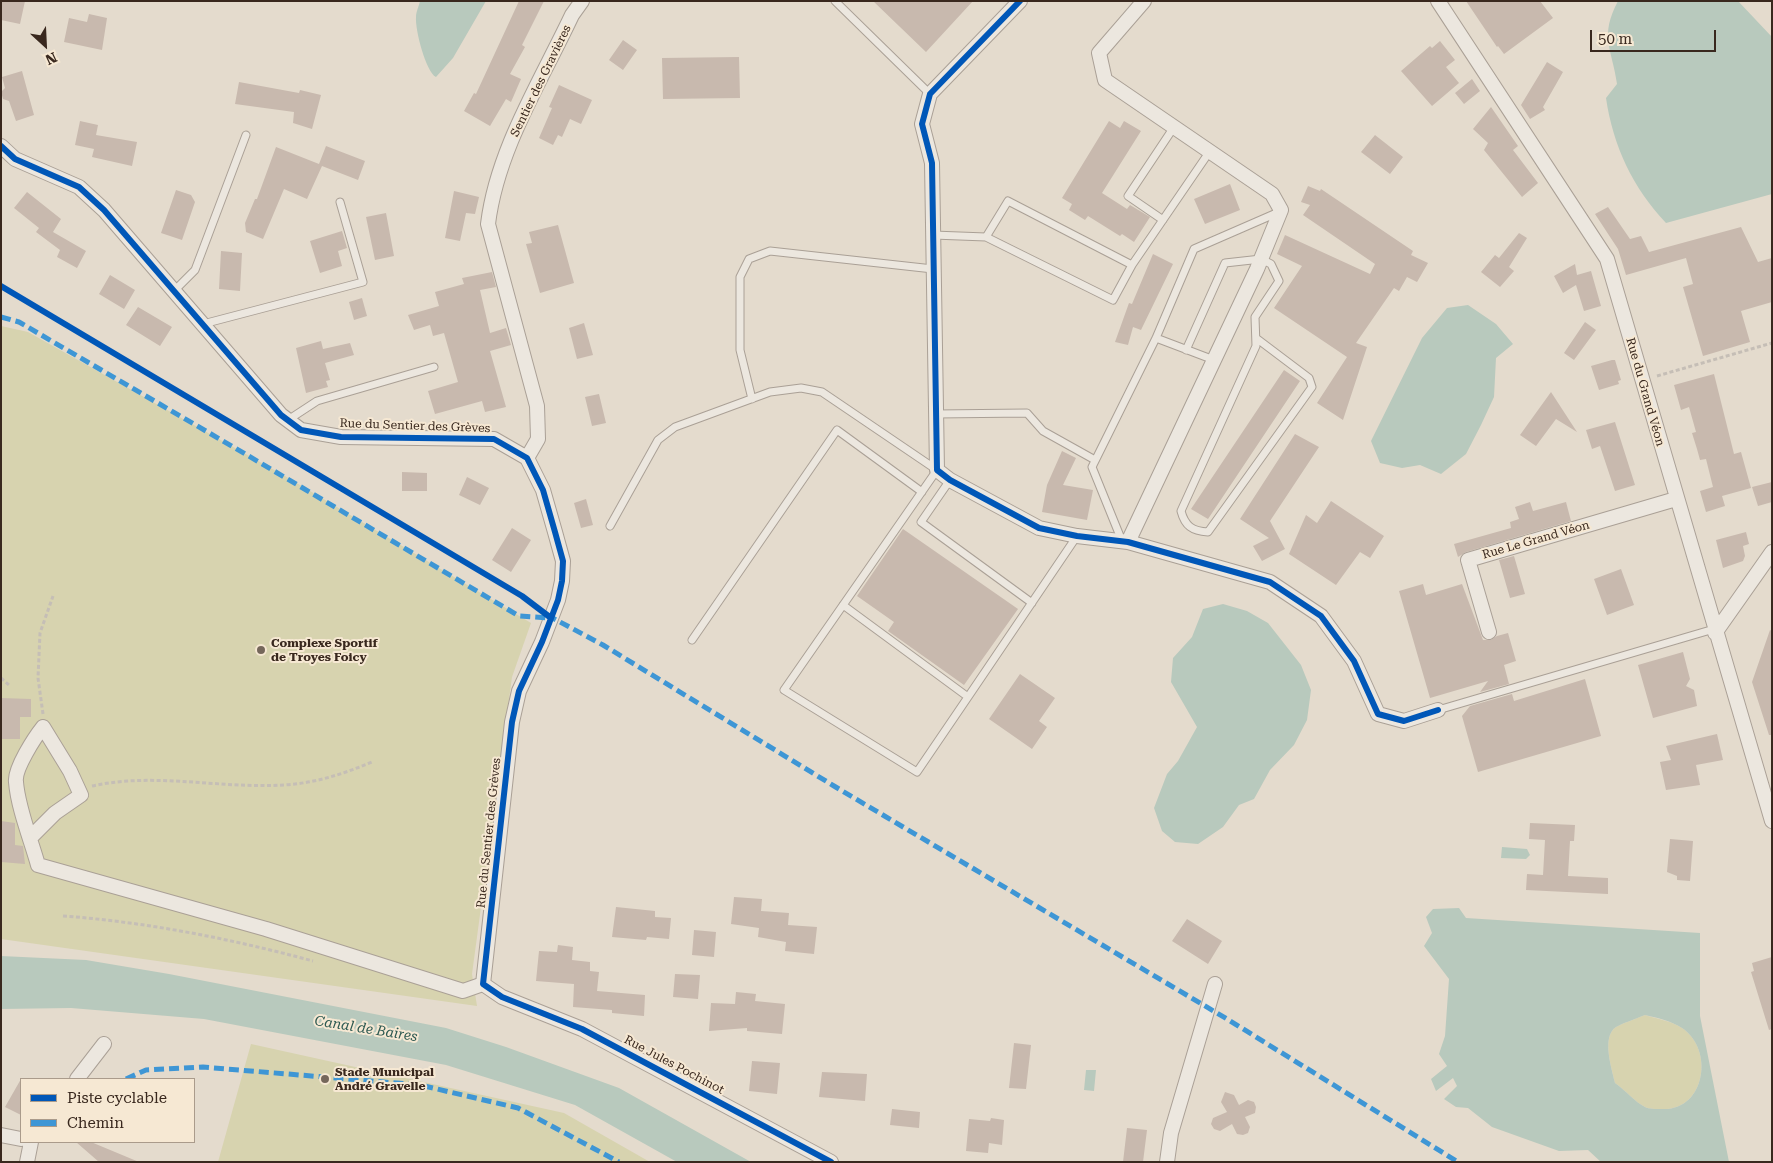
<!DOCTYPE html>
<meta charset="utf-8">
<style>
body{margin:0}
#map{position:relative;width:1773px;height:1163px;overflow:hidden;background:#e4dbcd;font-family:"Roboto Serif",serif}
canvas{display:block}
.frame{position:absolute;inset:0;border:2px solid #39281e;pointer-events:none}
.legend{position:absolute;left:20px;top:1078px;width:175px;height:65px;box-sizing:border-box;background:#f6e8d3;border:1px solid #aa9b8b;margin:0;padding:6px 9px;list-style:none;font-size:15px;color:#39281e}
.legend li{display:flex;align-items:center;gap:10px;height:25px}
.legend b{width:25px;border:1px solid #aa9b8b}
.north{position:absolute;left:20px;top:20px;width:50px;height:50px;-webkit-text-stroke:4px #f6e8d3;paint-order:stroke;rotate:155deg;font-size:14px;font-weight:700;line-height:20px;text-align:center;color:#39281e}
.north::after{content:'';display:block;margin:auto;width:18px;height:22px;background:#39281e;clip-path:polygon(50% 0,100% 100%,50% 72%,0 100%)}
.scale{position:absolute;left:1590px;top:30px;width:126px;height:22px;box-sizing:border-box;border:2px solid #39281e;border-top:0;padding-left:6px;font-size:15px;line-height:18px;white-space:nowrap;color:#39281e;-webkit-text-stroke:4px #f6e8d3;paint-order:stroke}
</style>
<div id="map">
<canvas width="1773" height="1163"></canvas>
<div class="frame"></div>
<ul class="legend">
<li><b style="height:6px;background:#0057b8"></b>Piste cyclable</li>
<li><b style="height:6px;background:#3e96d5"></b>Chemin</li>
</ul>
<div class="north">N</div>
<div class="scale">50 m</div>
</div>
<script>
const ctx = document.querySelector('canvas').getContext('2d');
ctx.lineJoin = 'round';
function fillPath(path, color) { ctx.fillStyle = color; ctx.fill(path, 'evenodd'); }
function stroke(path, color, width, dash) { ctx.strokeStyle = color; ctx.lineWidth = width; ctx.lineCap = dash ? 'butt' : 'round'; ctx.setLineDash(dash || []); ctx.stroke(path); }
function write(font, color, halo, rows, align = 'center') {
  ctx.font = font + ' "Roboto Serif",serif'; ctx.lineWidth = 4; ctx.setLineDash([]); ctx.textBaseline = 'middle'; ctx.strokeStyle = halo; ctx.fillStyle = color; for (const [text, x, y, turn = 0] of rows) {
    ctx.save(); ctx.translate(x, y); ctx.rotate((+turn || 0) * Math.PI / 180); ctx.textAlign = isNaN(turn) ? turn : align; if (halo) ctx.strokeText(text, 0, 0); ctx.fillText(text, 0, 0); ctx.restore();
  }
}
fillPath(new Path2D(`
 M1,326l27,6 257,144 246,147 -19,54 -40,297 5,32 -476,-67z
 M1645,1015c13,4 26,6 37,13 33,22 23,84 -21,81 -5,0 -12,0 -16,-2 -10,-5 -20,-17 -30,-24 -3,-14 -14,-46 1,-56 9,-5 20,-8 29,-12z
 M251,1044l313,69 86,49h-432z`), '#d7d3af');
fillPath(new Path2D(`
 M420,1h66l-33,57 -17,19c-10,-5 -21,-47 -20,-60 0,-5 3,-11 4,-16z
 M1618,1h120l34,36v157l-106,29c-33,-35 -53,-77 -60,-125l11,-14c-5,-36 -18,-47 1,-83z
 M1468,305l28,19 17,20 -17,14 -2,39 -13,28 -15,29 -25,20 -21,-9 -18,3 -22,-5 -9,-22 51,-103 25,-30z
 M1223,604l24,7 21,12 33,42 10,25 -4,30 -13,25 -24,25 -16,29 -15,6 -16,22 -25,17 -23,-2 -13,-11 -8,-23 13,-34 11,-13 19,-34 -26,-45 2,-24 19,-21 11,-28z
 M1502,847l25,2 3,6 -4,4 -25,-1z
 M1459,908l7,10 234,15v83l29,146h-128l-13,-12 -29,1 -67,-24 -24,-19 -12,-1 -12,-8 13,-13 -4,-8 -17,13 -5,-12 16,-13 -8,-12 6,-18 4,-57 -25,-33 8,-13 -6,-16 7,-8zM1645,1015c13,3 26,6 37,13 33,22 23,84 -21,81 -5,0 -12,0 -16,-2 -10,-5 -20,-17 -30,-24 -3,-14 -14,-46 1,-56 9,-5 20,-8 29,-12z
 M1,956l85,4 83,14 277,54 60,19 113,41 132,74h-74l-102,-57 -129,-40 -242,-46 -133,-11 -70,1z
 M1086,1070h10l-2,21 -10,-1z`), '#b8c9bd');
fillPath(new Path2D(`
 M1,1h24l-5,23 -19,-4z
 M519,1h25l-22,44 3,2 -15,27 11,5 -10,23 -5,-3 -16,27 -26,-15 10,-18 2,1z
 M873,1h100l-47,51z
 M1466,1h74l13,17 -49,36 -6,-8 -1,1z
 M89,14l18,4 -5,32 -38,-8 5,-24 18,4z
 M623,40l14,10 -14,20 -14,-10z
 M1440,41l15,19 -9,7 13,16 -27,23 -31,-35 29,-25 2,2z
 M739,57l1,41 -77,1 -1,-41z
 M1547,62l16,10 -20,35 2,3 -15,9 -9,-14z
 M22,71l12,44 -18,6 -7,-20 -6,-2 -2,-7 4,-4 -3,-11z
 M1472,79l8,12 -16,13 -9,-11z
 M239,82l60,11 1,-3 21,5 -9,34 -19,-6 1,-11 -59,-8z
 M559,85l33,15 -11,24 -11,-5 -8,18 -4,-2 -5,10 -14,-7 13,-30 -3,-1z
 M1491,107l27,39 -5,4 25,33 -16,14 -38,-47 4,-7 -15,-14z
 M80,121l18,4 -2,10 41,7 -5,24 -40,-9 2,-8 -19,-4z
 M1109,121l11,7 4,-7 17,10 -39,62 25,16 3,-4 20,12 -16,25 -12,-8 -2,2 -32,-20 -3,4 -16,-10 3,-6 -10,-6z
 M1375,135l28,22 -13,17 -29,-22z
 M326,146l39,15 -7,19 -36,-14 -15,33 -23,-10 -21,50 -17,-7 -1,-9 10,-24h2l19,-52 43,17z
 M1230,184l10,26 -35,14 -11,-25z
 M1308,186l12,5 1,-2 92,62 -2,4 17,8 -11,19 -10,-5 -8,14 -5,-3 -38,55 11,4 -24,73 -26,-17 30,-46 -73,-49 28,-42 -25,-12 8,-19 85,39 5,-10 -72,-49 7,-10 -9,-3z
 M176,190l15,5 4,7 -13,38 -21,-7z
 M454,191l25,6 -4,17 -9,-1 -6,28 -15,-3z
 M27,192l34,27 -8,13 33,19 -9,17 -20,-11 3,-7 -24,-18 3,-4 -25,-20z
 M1608,207l22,32 11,-3 8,16 92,-25 17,35 14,-4v44l-31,9 9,31 -47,14 -20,-69 10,-3 -7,-26 -60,17 -8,-26 -23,-35z
 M386,213l8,43 -19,4 -9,-43z
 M558,225l16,58 -34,10 -14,-49 6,-1 -3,-11z
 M342,231l5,17 -9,3 4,15 -22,7 -10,-32z
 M1519,233l8,5 -18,29 5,4 -14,16 -19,-15 14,-17 4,3z
 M221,251l21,2 -2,38 -21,-2z
 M1153,254l20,10 -32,66 -8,-3 -5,18 -13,-3 14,-39 3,1z
 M1575,264l2,11 14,-4 10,35 -17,5 -8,-26 -13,8 -9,-17z
 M492,272l4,15 -16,3 10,43 16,-5 5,17 -21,6 16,56 -21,5 -3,-11 -47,13 -7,-23 30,-9 -14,-49 -11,3 -3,-11 -16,5 -6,-15 31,-9 -4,-14 29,-8 -2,-6z
 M110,275l25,15 -11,19 -25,-15z
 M362,298l5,18 -13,4 -5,-18z
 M138,307l34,20 -12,19 -34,-21z
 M1585,322l11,8 -22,30 -10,-7z
 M584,323l9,32 -16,4 -8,-31z
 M321,341l2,8 27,-6 4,12 -29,8 5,17 -4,1 2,6 -22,6 -10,-45z
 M1612,360h3l6,20 -3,1 1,3 -20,6 -8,-24z
 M1284,370l16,11 -92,138 -17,-10z
 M1714,374l20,80 7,-2 10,36 -29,8 3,10 -19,6 -6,-21 13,-4 -7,-28 -6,1 -3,-11 -5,-16 4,-1 -7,-25 -8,3 -7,-25z
 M1551,392l26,40 -21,-13 -20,27 -16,-11z
 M599,394l7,29 -14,3 -7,-29z
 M1615,422l20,63 -20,6 -15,-45 -8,3 -6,-19z
 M1295,434l24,13 -49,74 15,28 -23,12 -9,-15 16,-8 -29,-19z
 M1062,451l14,7 -13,27 30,5 -6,30 -45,-8 5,-27z
 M402,472l25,1v18h-25z
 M467,477l22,11 -9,17 -21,-10z
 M1772,482v20l-14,4 -6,-19z
 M586,499l7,26 -12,3 -7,-25z
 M1331,501l53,35 -14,22 -10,-6 -24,33 -47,-31 17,-39 11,8z
 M1530,502l3,9 33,-9 5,19 -105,31 -8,5 -4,-13 57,-16 -1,-6 9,-3 -4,-12z
 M512,528l19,12 -20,32 -19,-12z
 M903,529l115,80 -54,76 -76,-54 6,-9 -37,-26z
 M1746,532l3,12 -6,2 2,10 -2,5 -20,7 -7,-28z
 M1514,556l11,38 -15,4 -11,-38z
 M1621,569l13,36 -27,10 -13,-36z
 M1423,584l3,11 36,-11 21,56h8l6,-4 11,-3 8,28 -12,4 5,19 -29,8 8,-11 -58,17 -31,-107z
 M1770,630l2,1v104h-3l-17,-53z
 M1683,652l7,27 -4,7 8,4 3,16 -44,12 -15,-53z
 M1020,674l35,24 -16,23 8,6 -15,22 -43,-30z
 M1585,679l16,57 -123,36 -16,-56 8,-10 42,-12 2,7z
 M1,698l30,1v18h-11v22h-19z
 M1717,734l6,26 -27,5 4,20 -34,5 -6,-28 11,-2 -5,-14z
 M1,821l14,2v22l8,1 2,18 -24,-2z
 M1530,823l45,2 -1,16h-4l-2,35 40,2v16l-82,-4 1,-16 16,1 2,-35 -16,-1z
 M1670,839l23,2 -3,40 -13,-1v-4l-10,-4z
 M734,897l28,2 -1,12 28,2 -1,12 29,2 -3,27 -29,-3 1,-9 -28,-5 1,-9 -28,-4z
 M616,907l39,4v6l16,1 -2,21 -22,-2 -1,3 -34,-3z
 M1187,919l35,22 -14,23 -36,-23z
 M694,930l22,2 -2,25 -22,-2z
 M558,945l15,2 -1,13 18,2v9l9,1 -2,19 48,4 -1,21 -32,-3v-3l-39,-3 1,-23 -38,-3 3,-30 18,1z
 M1772,957v72l-3,1 -18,-58 3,-1 -2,-8z
 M675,974l25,1 -2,24 -25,-2z
 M736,992l20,2 -1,7 30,3 -3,30 -35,-3v-3l-38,3 2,-28 24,1z
 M1014,1043l17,2 -5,44 -17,-1z
 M752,1061l28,2 -3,31 -28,-3z
 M822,1072l45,2 -2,27 -46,-4z
 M21,1079v36l-16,-8z
 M1225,1092l9,3 5,10 9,-5 6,2 2,5 -1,6 -10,4 5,10 -2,6 -5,2 -6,-1 -5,-10 -12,7 -6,-2 -3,-5 2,-6 14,-6 -6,-10z
 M892,1109l28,3 -1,16 -29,-3z
 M991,1118l13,2 -2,25 -13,-2 -1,10 -22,-2 3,-32 21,2z
 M1127,1128l20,2 -4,32h-20z
 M76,1142h15l48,20h-40z`), '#c8b9ae');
const service = new Path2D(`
 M835,1l95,93
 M1163,220l-35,-24 46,-69
 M933,235l53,2 127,63 19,-35 78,-114
 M986,237l22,-36 124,64
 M174,291l21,-21 51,-135
 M203,324l160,-42 -23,-80
 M1156,338l58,22
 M1186,350l39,-87 36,-4 10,5 8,17 -24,36 1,29 -75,165c4,15 11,20 27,21l104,-145 -3,-9 -53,-40
 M752,399l-12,-49v-73l9,-18 21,-8 163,18
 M936,414l91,-1 16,18 52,29
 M288,420l29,-19 117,-34
 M950,480l-29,42 111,81
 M610,526l48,-86 17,-13 95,-35 31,-4 21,4 115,78c-51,73 -102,146 -153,220l133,82 51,-75 -125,-92
 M1122,541l-30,-74 64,-129 38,-89 85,-37
 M692,640l145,-210 85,62
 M968,697l109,-161
 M1438,710l276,-81`);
const minor = new Path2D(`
 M1020,1l-90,93 -8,30 10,39 5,307 13,10 89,48 38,8 51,6 142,40 51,34 33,45 24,53 26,7 34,-11
 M1438,1l169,258 165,562
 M1,146l14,13 64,28 25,23 177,205 20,15 40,7 153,2 33,19 16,32 12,42 8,29 -1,20 -4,19 -16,42 -23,49 -7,31 -29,262 19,13 80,32 249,133
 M527,458l11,-19 -1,-33 -49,-182c9,-74 53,-143 84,-209l10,-14
 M1128,542l129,-273 24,-59 -9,-16 -167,-114 -6,-27 45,-52
 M1489,632l-21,-72 208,-61
 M1715,633l57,-81
 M30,838l25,-25 26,-18 -11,-24 -27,-44c-8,10 -29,42 -27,55 2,26 15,58 22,83l228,64 197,62 20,-7
 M77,1079l27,-35
 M1,1135l20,4
 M27,1162l4,-20
 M1167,1162l4,-29 44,-149`);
stroke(service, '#aaa096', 9);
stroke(minor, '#aaa096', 16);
stroke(new Path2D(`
 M1657,376l115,-33
 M1,678l8,7
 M43,714l-5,-36 2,-45 13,-37
 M92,786c63,-14 128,3 192,-1 32,-2 59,-11 88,-23
 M63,916c83,6 169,23 250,45`), '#c5beb6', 3, [4, 2.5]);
stroke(service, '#ece7df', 7);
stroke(minor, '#ece7df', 14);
stroke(new Path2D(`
 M1,317l18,5 228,133 272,161 30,2
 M547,615l56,30 231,141 393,233 231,143
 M126,1079l20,-9 57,-3 217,18 98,23 101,54`), '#3e96d5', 5, [10, 5]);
stroke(new Path2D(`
 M1020,1l-90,93 -8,30 10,39 5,307 13,10 89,48 38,8 51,6 142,40 51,34 33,45 24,53 26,7 34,-11
 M1,146l14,13 64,28 25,23 177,205 20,15 40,7 153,2 33,19 16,32 12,42 8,29 -1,20 -4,19 -16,42 -23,49 -7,31 -29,262 19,13 80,32 249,133
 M1,286l521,310 29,22`), '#0057b8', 6);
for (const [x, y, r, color] of [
 [261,650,5,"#75675b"],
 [325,1079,5,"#75675b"]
]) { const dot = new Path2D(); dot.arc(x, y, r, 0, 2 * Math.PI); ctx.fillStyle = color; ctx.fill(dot); stroke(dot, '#f6e8d3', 2); }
write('12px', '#39281e', '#f6e8d3', [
 ["Sentier des Gravières",541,81,-64],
 ["Rue du Grand Véon",1645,392,74],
 ["Rue du Sentier des Grèves",415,426,2],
 ["Rue Le Grand Véon",1536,540,-16],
 ["Rue du Sentier des Grèves",489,833,-84],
 ["Rue Jules Pochinot",674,1065,28]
]);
write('bold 12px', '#39281e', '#f6e8d3', [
 ["Complexe Sportif",271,643],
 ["de Troyes Foicy",271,657],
 ["Stade Municipal",335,1072],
 ["André Gravelle",335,1086]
], 'left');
write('italic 14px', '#2d5951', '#f6e8d3', [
 ["Canal de Baires",366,1029,9]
]);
</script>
